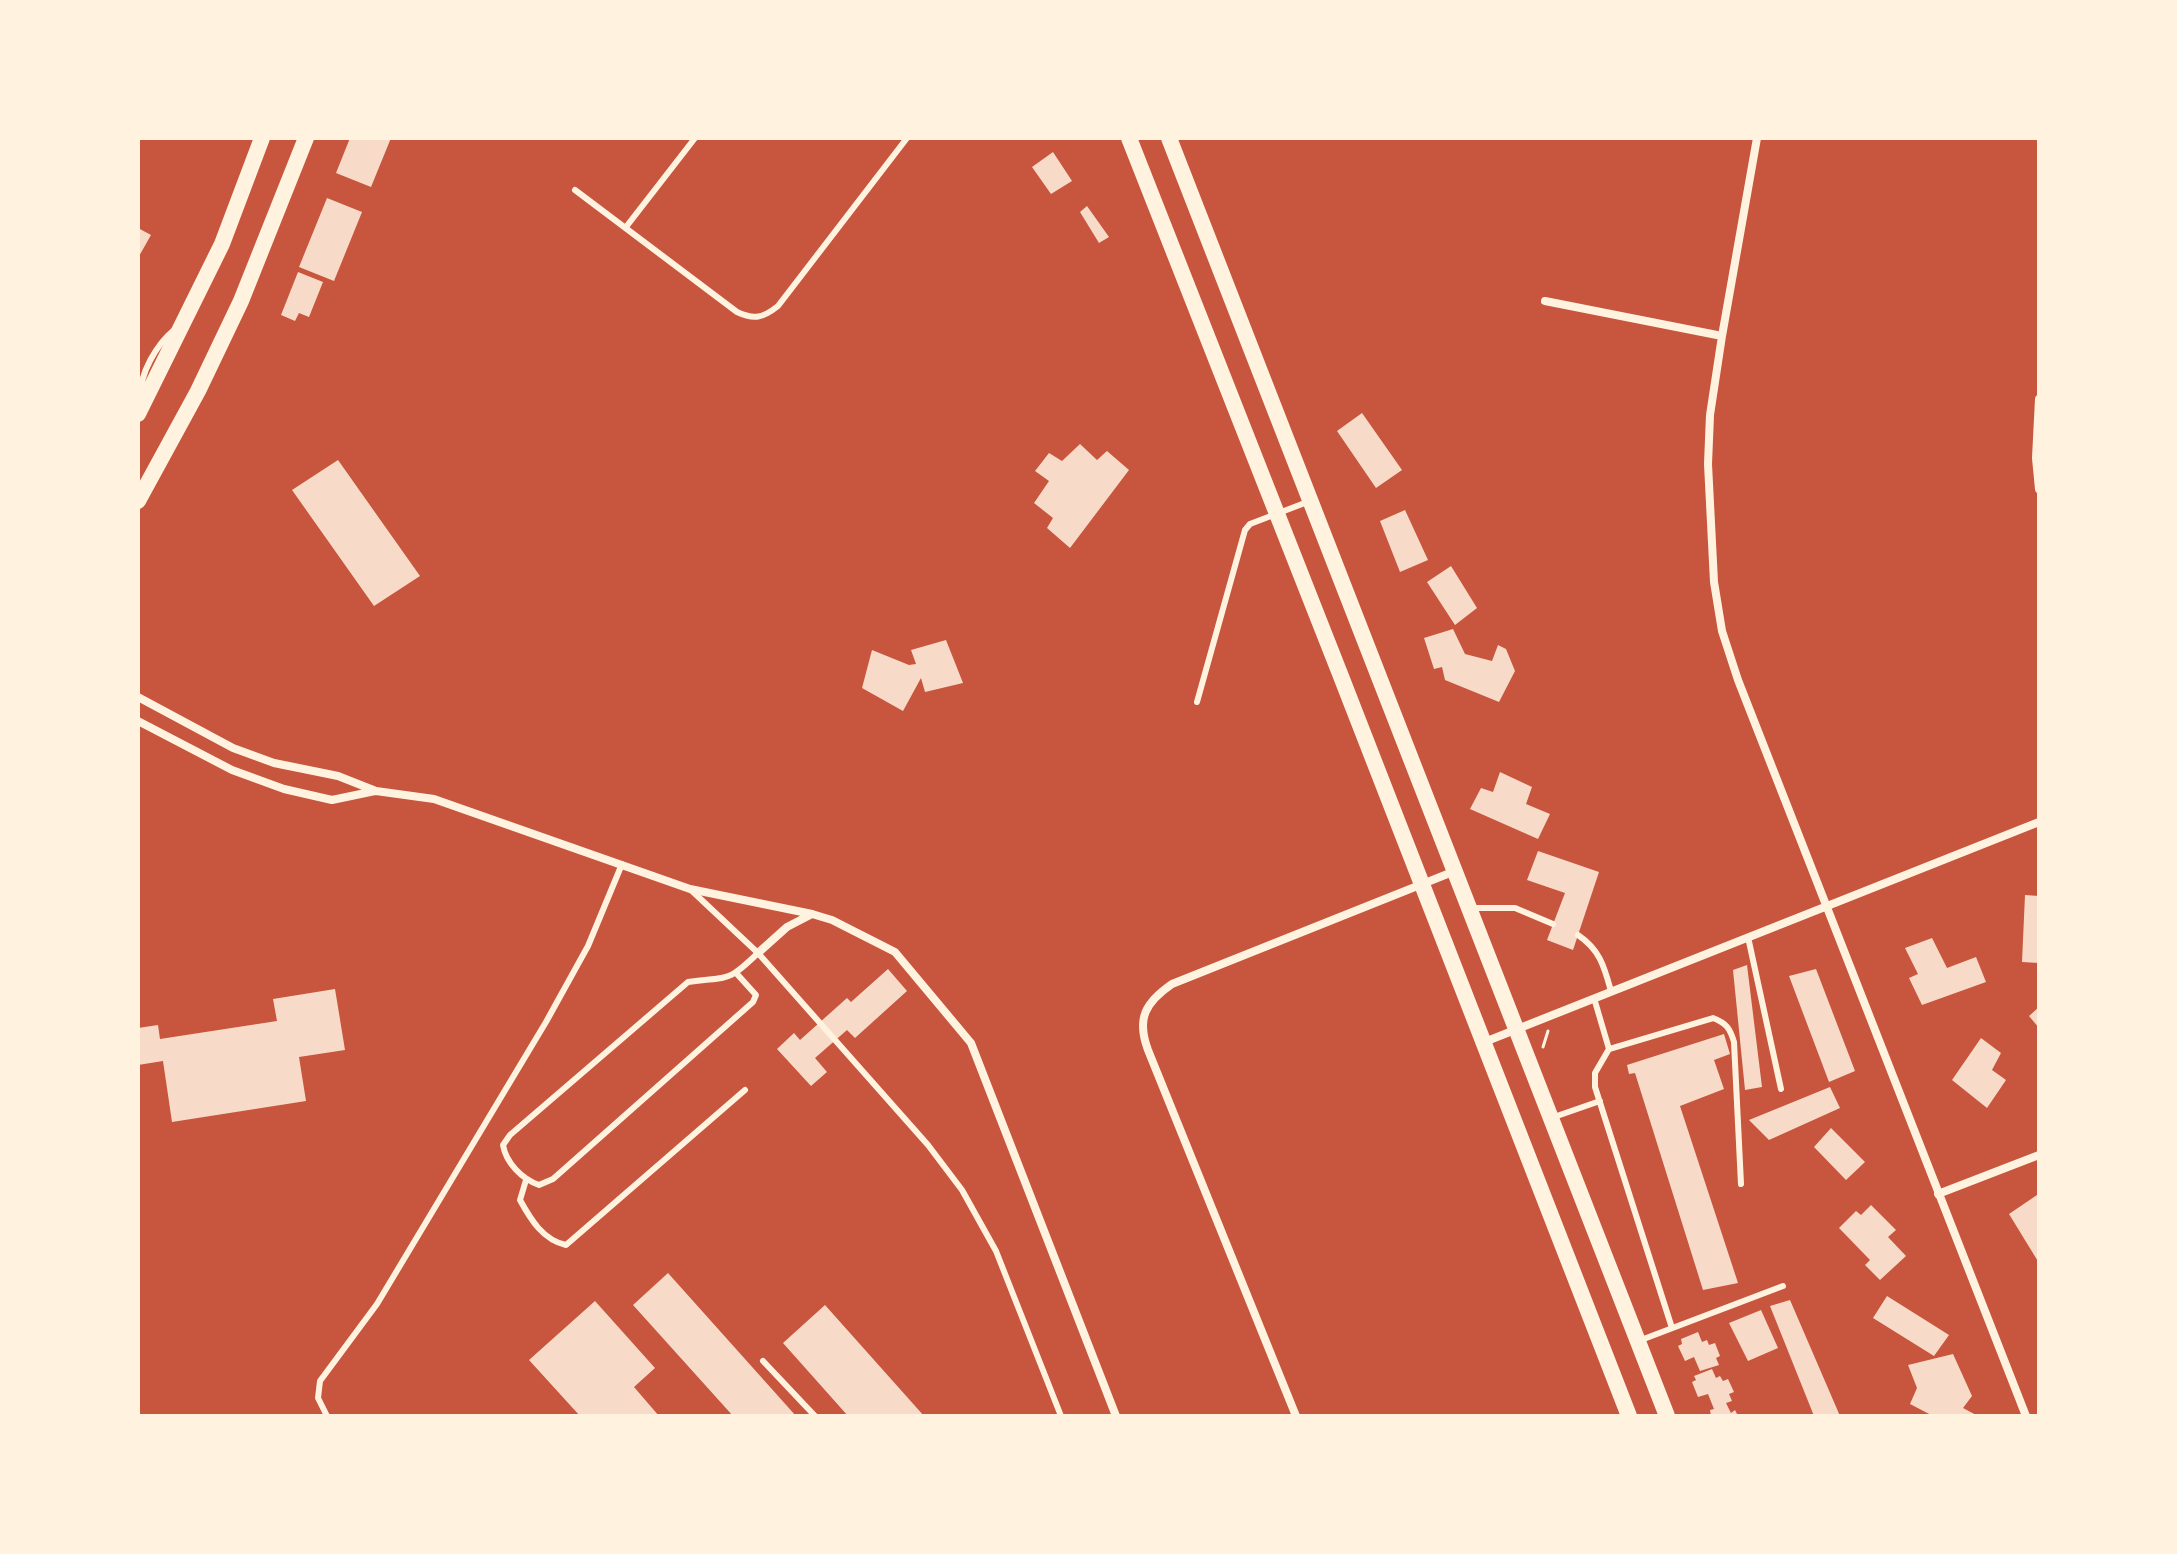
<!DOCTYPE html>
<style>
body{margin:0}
#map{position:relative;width:2177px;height:1554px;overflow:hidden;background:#c8553d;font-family:Raleway,sans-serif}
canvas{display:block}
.frame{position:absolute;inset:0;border:140px solid #fff3e0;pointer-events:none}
</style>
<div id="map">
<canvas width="2177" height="1554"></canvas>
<div class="frame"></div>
</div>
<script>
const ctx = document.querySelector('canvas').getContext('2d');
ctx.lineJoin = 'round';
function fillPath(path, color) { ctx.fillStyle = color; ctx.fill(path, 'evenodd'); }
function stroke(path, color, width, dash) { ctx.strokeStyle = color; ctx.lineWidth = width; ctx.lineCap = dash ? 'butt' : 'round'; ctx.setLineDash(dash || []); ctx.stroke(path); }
fillPath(new Path2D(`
 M350,138h41l-20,49 -35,-14z
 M1053,152l19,29 -21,13 -19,-27z
 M327,198l35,14 -28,69 -35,-14z
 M1087,206l22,31 -10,6 -19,-31z
 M138,228l13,7 -13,23z
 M298,272l25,10 -14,35 -10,-4 -4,8 -14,-6z
 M1362,413l40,57 -26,18 -39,-57z
 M1080,444l17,16 10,-9 22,19 -59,78 -23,-20 6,-10 -19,-15 15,-22 -14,-10 14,-18 13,8z
 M338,460l82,116 -46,30 -82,-116z
 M1405,510l23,50 -28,12 -20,-51z
 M1451,566l26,42 -22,17 -28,-43z
 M1453,629l12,25 27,7 6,-16 8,4 9,22 -16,31 -54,-22 -3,-13 -8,2 -10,-31z
 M946,640l17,43 -38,9 -4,-14 -18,33 -41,-23 10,-38 37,15 7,-1 -5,-14z
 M1500,772l32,15 -6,17 24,10 -12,25 -68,-30 11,-21 12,4z
 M1538,851l61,21 -26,78 -26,-10 18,-47 -38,-13z
 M2025,895l14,1v67l-17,-1z
 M1932,938l15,30 29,-11 10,25 -64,23 -13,-27 9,-4 -13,-26z
 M1747,965l15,122 -17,3 -12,-120z
 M888,969l19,22 -52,47 -8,-8 -32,28 12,14 -16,14 -34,-37 17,-16 6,7 47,-42 4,4z
 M1816,969l39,102 -26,11 -40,-106z
 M335,989l10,61 -46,7 7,44 -134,21 -9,-61 -25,4v-37l20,-3 2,14 117,-18 -4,-22z
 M2039,1007v21l-10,-12z
 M1724,1034l6,20 -16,6 10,29 -44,17 58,177 -35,7 -68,-217 -6,1 -2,-9z
 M1981,1038l20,15 -9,17 14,10 -19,28 -35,-28z
 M1830,1087l10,21 -71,32 -20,-20z
 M1831,1128l34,34 -19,18 -32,-33z
 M2037,1195l2,3v65l-30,-49z
 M1871,1205l25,25 -8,7 18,19 -26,24 -15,-15 5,-5 -31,-32 17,-17 5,4z
 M668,1273l128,143h-63l-100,-111z
 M1887,1296l62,39 -15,21 -61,-38z
 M1790,1300l50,116h-26l-44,-110z
 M595,1301l60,67 -21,19 25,29h-79l-51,-56z
 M825,1305l99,111h-76l-65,-73z
 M1761,1310l17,38 -30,13 -19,-38z
 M1698,1332l4,10 5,-2 2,5 6,-2 5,13 -4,2 3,7 -19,6 -6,-14 -9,4 -7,-15 4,-2 -1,-5z
 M1953,1354l19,42 -9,12 15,8h-45l-23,-12 7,-16 -9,-23z
 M1712,1369l4,9 4,-2 3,5 5,-2 6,13 -5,2 3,7 -6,2 5,10 4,-3 3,6h-27l-1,-6 4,-1 -6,-15 -10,3 -6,-15 4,-2 -2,-4z`), '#f7dbc8');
stroke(new Path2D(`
 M1543,1047l5,-16`), '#fff3e0', 3);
stroke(new Path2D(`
 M575,190l162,122c17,8 26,6 41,-6l129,-168
 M626,227l69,-89
 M141,396c-2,-22 16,-52 33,-66
 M1197,702l48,-172 5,-6 60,-23
 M691,890l67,63 170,192 34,45 34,61 65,165
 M1473,908h42l38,16
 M1578,935c22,15 26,31 33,56
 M1748,937l33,152
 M737,974l19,21 -3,7 -200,177 -14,6c-17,-6 -33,-22 -36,-40l7,-10 178,-153c41,-6 38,2 70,-29
 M1594,998l15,51 104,-31c13,5 17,10 21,24l7,142
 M1609,1049l-14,24v14l77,241
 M1554,1117l46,-16
 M526,1180l-6,20c11,20 23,40 46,45l179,-155
 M1641,1340l142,-54
 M763,1361l52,55
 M327,1416l-9,-18 2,-17 57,-77 169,-282 42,-76 34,-82`), '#fff3e0', 6);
stroke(new Path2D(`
 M1757,138l-35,198 -12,79 -2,49 6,118 8,49 16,49 288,736
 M1545,301l177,35
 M2039,399l-3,59 3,31
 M138,697l95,51 41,15 64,13 38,15 58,8 256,90 122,25
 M138,721l94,49 52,19 48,11 43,-9
 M758,953l29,-26 25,-13 20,6 63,32 76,91 145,373
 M1482,1043l557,-221
 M1938,1194l101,-39
 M1296,1416l-148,-366c-12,-32 -2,-48 24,-66l283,-113`), '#fff3e0', 8);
stroke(new Path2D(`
 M1129,138c169,425 334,852 500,1278
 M1169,138l498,1278
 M138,414l84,-170 40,-106
 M138,501l60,-110 43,-90 65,-163`), '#fff3e0', 16);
</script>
